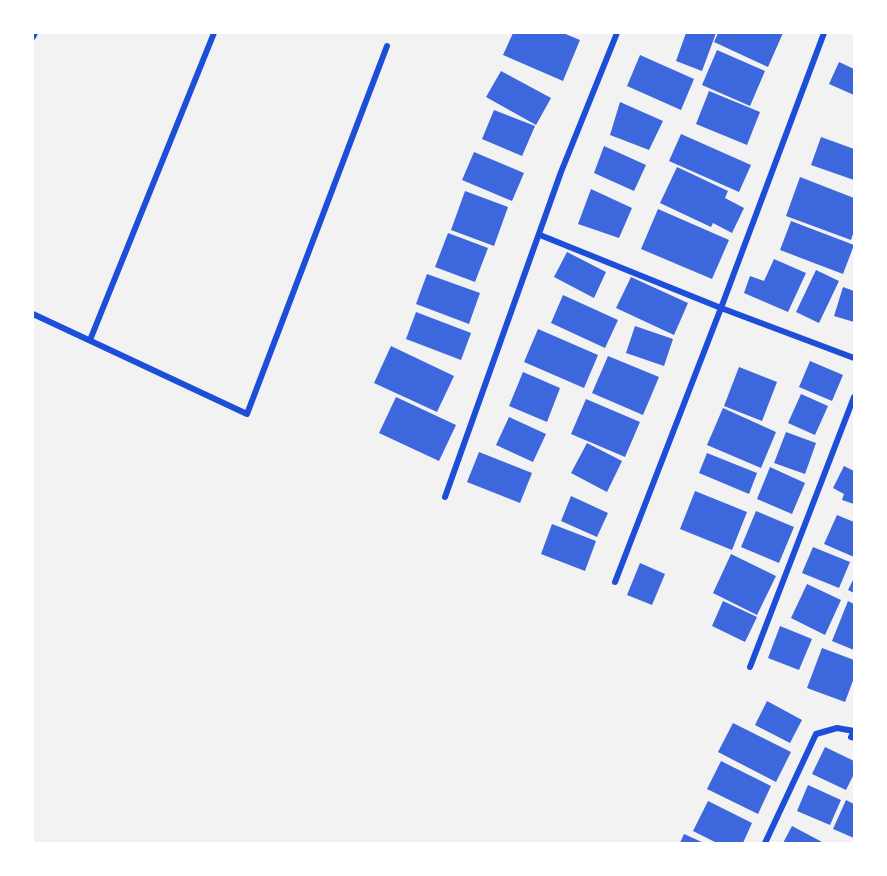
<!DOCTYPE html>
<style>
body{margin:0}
#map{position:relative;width:887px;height:876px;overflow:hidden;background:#f2f2f2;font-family:"Archivo Narrow",sans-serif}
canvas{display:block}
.frame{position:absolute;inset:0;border:34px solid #fff;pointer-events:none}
</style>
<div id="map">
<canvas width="887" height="876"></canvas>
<div class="frame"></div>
</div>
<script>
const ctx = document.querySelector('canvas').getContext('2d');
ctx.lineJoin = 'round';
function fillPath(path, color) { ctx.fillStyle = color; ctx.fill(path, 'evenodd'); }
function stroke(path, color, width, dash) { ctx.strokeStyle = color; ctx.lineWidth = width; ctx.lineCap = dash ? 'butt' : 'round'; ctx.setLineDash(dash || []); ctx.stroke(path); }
fillPath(new Path2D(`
 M513,33h50l17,7 -17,41 -60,-26z
 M686,33h30l-14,38 -26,-10z
 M718,33h65l-15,34 -54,-25z
 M717,50l48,21 -15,35 -48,-21z
 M640,55l54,24 -13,31 -54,-24z
 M839,62l15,7v26l-25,-11z
 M501,71l50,27 -15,27 -50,-28z
 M709,91l51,21 -13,33 -51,-21z
 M620,102l43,19 -14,29 -39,-15z
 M494,110l41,16 -13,30 -40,-17z
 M681,134l70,31 -12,27 -70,-31z
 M821,137l33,12v31l-43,-15z
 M604,146l42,19 -12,26 -40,-18z
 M474,152l50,21 -12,28 -50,-21z
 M677,167l51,24 -3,7 19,10 -12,25 -19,-10 -2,4 -51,-24z
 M800,177l54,21v33l-3,9 -65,-24z
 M591,189l41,19 -13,30 -41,-14z
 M465,191l43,16 -14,39 -43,-16z
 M658,209l71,31 -17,39 -71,-30z
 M791,221l63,24 -11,29 -63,-24z
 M448,233l40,15 -13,34 -40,-15z
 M567,252l39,20 -12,26 -40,-21z
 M774,259l32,14 -18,39 -44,-19 6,-17 14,5z
 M816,270l23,11 -20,42 -23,-11z
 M427,274l53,19 -11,31 -53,-20z
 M631,277l57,26 -14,32 -58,-27z
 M843,287l11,4v31l-20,-6z
 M563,295l55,25 -13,28 -54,-25z
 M416,312l55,21 -10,27 -55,-21z
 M635,326l38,13 -9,27 -38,-13z
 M538,329l60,26 -14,33 -60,-26z
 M391,346l63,30 -17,36 -63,-29z
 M608,356l51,21 -16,38 -51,-22z
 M810,361l33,14 -11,26 -33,-14z
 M739,367l38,15 -15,39 -38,-15z
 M523,372l37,16 -13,34 -38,-16z
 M801,394l27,12 -13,29 -27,-12z
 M396,397l60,28 -17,36 -60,-28z
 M586,399l54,23 -15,35 -54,-23z
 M723,408l53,24 -15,36 -54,-23z
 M509,417l37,17 -13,28 -37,-17z
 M786,432l30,11 -11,31 -31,-11z
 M587,443l35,18 -15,31 -36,-19z
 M479,452l53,21 -12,30 -53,-21z
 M707,453l50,20 -8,21 -50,-21z
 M844,466l10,5v33l-12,-4 2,-6 -11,-6z
 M770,467l35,16 -13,31 -35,-15z
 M695,491l52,21 -15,38 -52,-21z
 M571,496l37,17 -11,24 -36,-16z
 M756,511l38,16 -15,36 -38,-16z
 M837,515l17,7v35l-30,-13z
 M552,524l44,17 -11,30 -44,-17z
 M813,547l37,15 -11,26 -37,-15z
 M731,554l45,22 -19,39 -44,-22z
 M640,563l25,11 -13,31 -25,-10z
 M854,578v15l-6,-3z
 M807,584l34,16 -16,35 -34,-17z
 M723,601l34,16 -12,25 -33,-16z
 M848,601l6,3v46l-22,-9z
 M780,626l32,13 -13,31 -31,-12z
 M822,648l32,12v18l-9,24 -38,-14z
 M767,701l35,19 -12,23 -35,-18z
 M733,723l58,29 -15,30 -58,-30z
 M825,747l29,14v13l-8,16 -34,-16z
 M721,761l50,25 -13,28 -51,-25z
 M808,785l33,15 -11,25 -33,-14z
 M846,800l8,4v34l-21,-9z
 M708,801l44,22 -9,20h-26l-24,-12z
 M792,826l32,17h-41z
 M684,834l20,9h-24z`), '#3d67dc');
stroke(new Path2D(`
 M33,37l2,-4
 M540,235l181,73 133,50
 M33,314l214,100 140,-368
 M90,340l124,-307
 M445,497l116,-325 56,-139
 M615,582l106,-274 103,-275
 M750,667l104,-270
 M854,731l-3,6 3,1
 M765,843l51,-109 21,-6 17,3`), '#1d4ed8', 6);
</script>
